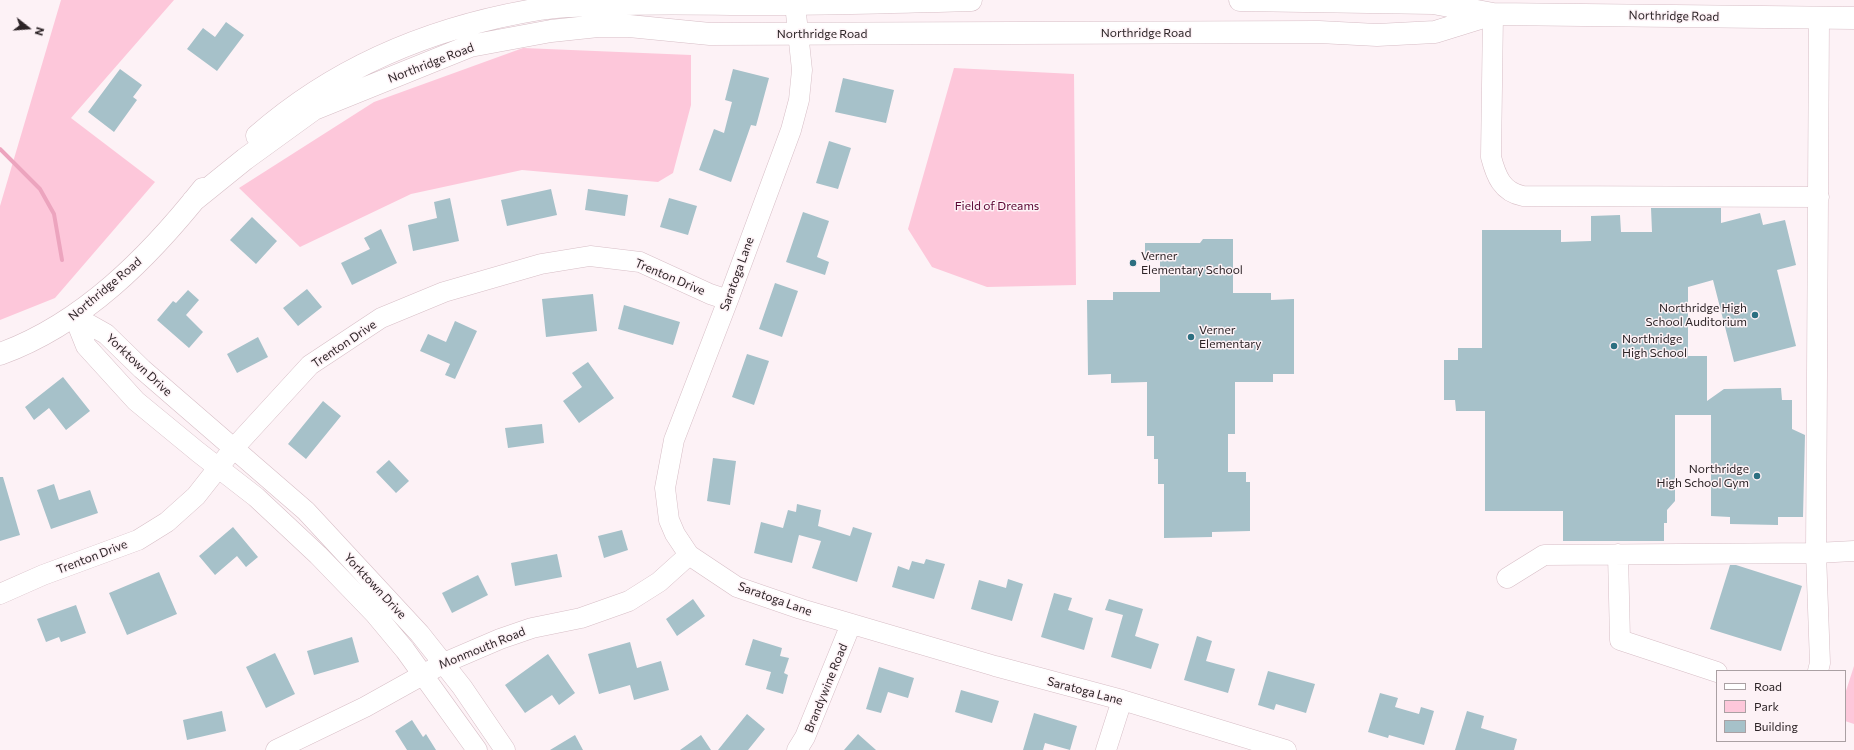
<!DOCTYPE html>
<style>
body{margin:0}
#map{position:relative;width:1854px;height:750px;overflow:hidden;background:#fdf2f6;font-family:Commissioner,sans-serif}
canvas{display:block}
.legend{position:absolute;left:1716px;top:670px;width:130px;height:72px;box-sizing:border-box;background:#fdf2f6;border:1px solid #aaa0a3;margin:0;padding:5px 7px;list-style:none;font-size:12px;color:#2d2427}
.legend li{display:flex;align-items:center;gap:8px;height:20px}
.legend b{width:20px;border:1px solid #aaa0a3}
.north{position:absolute;left:8px;top:8px;width:40px;height:40px;-webkit-text-stroke:3px #fdf2f6;paint-order:stroke;rotate:107deg;font-size:11px;font-weight:700;line-height:16px;text-align:center;color:#2d2427}
.north::after{content:'';display:block;margin:auto;width:14px;height:18px;background:#2d2427;clip-path:polygon(50% 0,100% 100%,50% 72%,0 100%)}
</style>
<div id="map">
<canvas width="1854" height="750"></canvas>
<ul class="legend">
<li><b style="height:5px;background:#fff"></b>Road</li>
<li><b style="height:11px;background:#fdc7da"></b>Park</li>
<li><b style="height:11px;background:#a6c1c9"></b>Building</li>
</ul>
<div class="north">N</div>
</div>
<script>
const ctx = document.querySelector('canvas').getContext('2d');
ctx.lineJoin = 'round';
function fillPath(path, color) { ctx.fillStyle = color; ctx.fill(path, 'evenodd'); }
function stroke(path, color, width, dash) { ctx.strokeStyle = color; ctx.lineWidth = width; ctx.lineCap = dash ? 'butt' : 'round'; ctx.setLineDash(dash || []); ctx.stroke(path); }
function write(font, color, halo, rows, align = 'center') {
  ctx.font = font + ' Commissioner,sans-serif'; ctx.lineWidth = 3; ctx.setLineDash([]); ctx.textBaseline = 'middle'; ctx.strokeStyle = halo; ctx.fillStyle = color; for (const [text, x, y, turn = 0] of rows) {
    ctx.save(); ctx.translate(x, y); ctx.rotate((+turn || 0) * Math.PI / 180); ctx.textAlign = isNaN(turn) ? turn : align; if (halo) ctx.strokeText(text, 0, 0); ctx.fillText(text, 0, 0); ctx.restore();
  }
}
fillPath(new Path2D(`
 M61,0h113l-103,118 84,64 -100,116 -55,22v-114z
 M523,48l168,7v50l-18,68 -15,9 -136,-12 -111,24 -111,53 -61,-59 135,-86z
 M954,68l120,6 2,211 -89,2 -55,-20 -24,-38z
 M1854,666v58l-9,-3v-27z`), '#fdc7da');
stroke(new Path2D(`
 M0,149l40,40 14,25 8,46`), '#eca4be', 4);
fillPath(new Path2D(`
 M226,22l18,13 -27,36 -30,-22 16,-21 12,9z
 M120,69l22,16 -9,12 4,3 -23,32 -26,-20z
 M733,69l36,9 -13,48 -5,-1 -20,57 -32,-12 15,-41 10,4 8,-31 -7,-2z
 M843,78l51,12 -8,33 -51,-11z
 M829,141l22,7 -13,41 -22,-6z
 M551,189l6,26 -50,11 -6,-26z
 M588,189l40,6 -3,21 -40,-6z
 M450,198l9,43 -46,10 -5,-26 29,-7 -3,-16z
 M669,198l28,8 -9,29 -28,-8z
 M1651,208h70v15l39,-10 3,12 22,-5 11,45 -19,5 19,76 -62,16 -21,-82 -25,7v69h19v45l17,-12 57,-1 1,12h10v29l13,6 -2,82h-25v8l-48,-1v-7l-19,-1v-101h-36v86l-8,9v13h-3v18h-101v-30h-78v-100h-29l-1,-11h-11v-40h14v-12h24v-118h79v12l30,-1v-25l29,-1 1,17h31z
 M803,212l26,9 -12,36 12,5 -4,13 -39,-13z
 M252,217l25,24 -21,23 -26,-24z
 M381,229l16,34 -45,22 -11,-22 29,-14 -6,-11z
 M1203,239h30v54h38v7l23,-1v75h-21v8h-38v52h-7v38h18v10h4v49l-38,1v5l-48,1v-54h-6v-25h-4v-23h-7v-54l-36,1v-9l-23,1 -1,-75h26v-8h47v-32l-15,1v-18h55z
 M775,283l23,8 -16,46 -23,-8z
 M307,289l15,18 -24,19 -15,-18z
 M188,290l11,10 -13,15 17,17 -14,16 -32,-28 16,-19 3,2z
 M593,294l4,37 -51,6 -4,-38z
 M624,305l56,17 -7,23 -55,-16z
 M455,321l22,10 -22,48 -10,-4 5,-11 -30,-13 8,-17 18,8z
 M258,337l10,20 -31,16 -10,-19z
 M747,354l22,7 -15,44 -22,-8z
 M588,362l26,36 -35,25 -16,-22 19,-14 -10,-14z
 M63,377l27,34 -24,19 -17,-22 -15,12 -9,-13z
 M323,401l18,15 -35,43 -18,-15z
 M542,424l2,19 -36,5 -3,-20z
 M713,458l23,3 -6,44 -23,-4z
 M389,460l20,21 -13,12 -20,-21z
 M0,477h3l17,58 -20,6z
 M54,484l5,16 31,-10 8,23 -47,16 -14,-39z
 M797,504l24,6 -3,16 32,10 3,-9 19,6 -15,49 -45,-14 9,-27 -22,-6 -7,28 -38,-10 7,-31 22,6 5,-18 8,2z
 M233,527l25,30 -12,10 -9,-11 -22,19 -16,-19z
 M622,530l6,20 -24,8 -6,-22z
 M557,554l5,23 -47,9 -4,-23z
 M926,559l19,5 -11,35 -42,-12 6,-21 11,4 3,-9 12,3z
 M1730,565h6l66,21 -21,65 -71,-22z
 M159,572l18,42 -50,21 -18,-42z
 M478,575l10,20 -36,18 -10,-20z
 M1008,579l15,5 -11,37 -41,-12 8,-29 27,8z
 M1054,593l18,5 -4,12 25,8 -9,32 -43,-13z
 M693,599l12,17 -28,20 -11,-17z
 M1109,599l34,10 -8,27 24,8 -8,25 -40,-12 12,-42 -18,-5z
 M76,605l10,28 -25,9 -2,-5 -13,5 -9,-23z
 M1197,636l15,5 -6,20 29,8 -7,24 -44,-13z
 M352,637l7,25 -45,13 -7,-24z
 M753,639l29,9 -2,8 9,2 -5,15 4,2 -5,19 -17,-5 5,-17 -26,-7z
 M630,642l7,26 24,-7 8,29 -35,10 -4,-15 -31,9 -11,-40z
 M275,653l20,41 -29,14 -20,-41z
 M548,654l27,39 -16,12 -7,-10 -27,18 -20,-28z
 M879,667l35,11 -6,20 -20,-6 -7,21 -15,-4z
 M1268,671l47,13 -9,29 -30,-9 -2,6 -16,-5z
 M961,690l38,11 -7,22 -37,-11z
 M1380,693l18,5 -3,9 24,7 2,-7 13,4 -10,34 -35,-10 -1,3 -20,-6z
 M222,711l4,20 -39,9 -4,-20z
 M1467,711l17,5 -3,12 36,11 -3,11h-59z
 M1034,713l43,13 -7,24 -25,-7 -2,7h-20z
 M747,714l18,15 -17,21h-30z
 M412,720l11,17 3,-3 10,16h-29l-12,-19z
 M858,734l18,16h-32z
 M575,735l8,15h-33z
 M701,735l10,15h-31z`), '#a6c1c9');
const minor = new Path2D(`
 M795,4l7,66 -3,30 -8,30 -63,170 -54,140 -9,48 4,32 6,14 14,21 48,32 64,22 194,57 127,34 164,50
 M1493,14l-2,143c5,19 11,35 32,39l296,1
 M74,316l32,18 36,35 164,142 114,123 42,53 43,63
 M74,316l12,30 50,55 62,51 58,45 62,58 57,59 30,36 72,100
 M1618,554l2,86 97,32
 M1507,578l37,-23 272,-2 38,-2
 M0,594l43,-19 95,-35 29,-18 29,-26 37,-47 77,-84 71,-47 63,-26 97,-28 49,-8 50,6 70,32 18,6
 M1818,671l2,-8 -4,-110 3,-535
 M276,750l89,-43 79,-44 56,-24 32,-11 49,-10 48,-17 30,-19 30,-27
 M797,750l8,-13 46,-113
 M1106,750l16,-50`);
const major = new Path2D(`
 M1240,0l193,3 60,11 361,4
 M257,136c80,-70 179,-110 283,-127 16,-3 33,-3 49,-4 59,-3 118,-1 176,-1 69,0 138,-2 206,-4
 M193,201l52,-42 69,-50 156,-63 81,-15 47,-5h31l81,8 609,-2 58,3 58,-3 58,-18
 M0,354c83,-30 149,-97 203,-165`);
stroke(minor, '#d7bec6', 21);
stroke(major, '#d7bec6', 23);
stroke(minor, '#fff', 20);
stroke(major, '#fff', 22);
for (const [x, y, r, color] of [
 [1133,263,4,"#2c6f80"],
 [1755,315,4,"#2c6f80"],
 [1191,337,4,"#2c6f80"],
 [1614,346,4,"#2c6f80"],
 [1757,476,4,"#2c6f80"]
]) { const dot = new Path2D(); dot.arc(x, y, r, 0, 2 * Math.PI); ctx.fillStyle = color; ctx.fill(dot); stroke(dot, '#fdf2f6', 1.5); }
write('12px', '#2d2427', '#fdf2f6', [
 ["Northridge Road",1674,16,1],
 ["Northridge Road",1146,33],
 ["Northridge Road",822,34],
 ["Northridge Road",431,63,-21],
 ["Saratoga Lane",737,274,-70],
 ["Trenton Drive",670,277,23],
 ["Northridge Road",105,289,-40],
 ["Trenton Drive",344,344,-34],
 ["Yorktown Drive",139,365,43],
 ["Trenton Drive",92,557,-21],
 ["Yorktown Drive",375,586,47],
 ["Saratoga Lane",775,599,20],
 ["Monmouth Road",482,648,-22],
 ["Brandywine Road",826,688,-68],
 ["Saratoga Lane",1085,691,15]
]);
write('12px', '#580331', '#fdf2f6', [
 ["Field of Dreams",997,206]
]);
write('12px', '#2d2427', '#fdf2f6', [
 ["Verner",1141,256],
 ["Elementary School",1141,270],
 ["Northridge High",1747,308,"right"],
 ["School Auditorium",1747,322,"right"],
 ["Verner",1199,330],
 ["Elementary",1199,344],
 ["Northridge",1622,339],
 ["High School",1622,353],
 ["Northridge",1749,469,"right"],
 ["High School Gym",1749,483,"right"]
], 'left');
</script>
